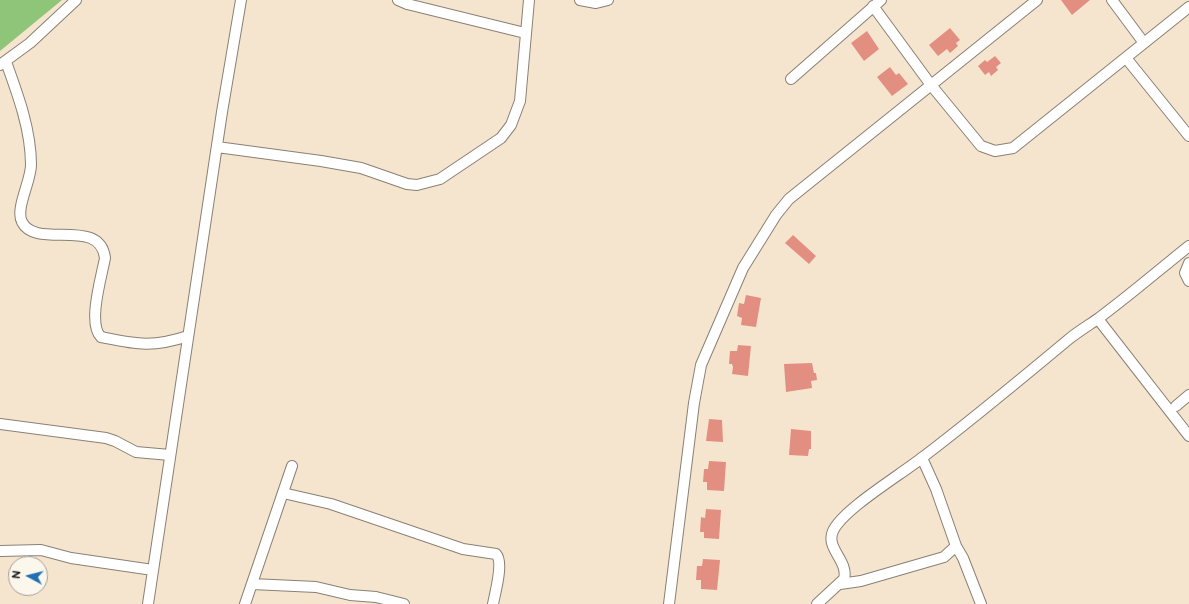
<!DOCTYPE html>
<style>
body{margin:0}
#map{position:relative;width:1189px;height:604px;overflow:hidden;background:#f6e5ce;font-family:"Balsamiq Sans",sans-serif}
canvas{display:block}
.north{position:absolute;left:8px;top:556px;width:40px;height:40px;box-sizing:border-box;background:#fbf7ec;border:1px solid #a29f99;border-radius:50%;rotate:277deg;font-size:11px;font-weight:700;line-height:16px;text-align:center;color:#1c1c1c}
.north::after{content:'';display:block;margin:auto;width:14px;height:18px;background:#1f6fb2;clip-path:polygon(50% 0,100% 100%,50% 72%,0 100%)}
</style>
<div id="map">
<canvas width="1189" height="604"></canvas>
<div class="north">N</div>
</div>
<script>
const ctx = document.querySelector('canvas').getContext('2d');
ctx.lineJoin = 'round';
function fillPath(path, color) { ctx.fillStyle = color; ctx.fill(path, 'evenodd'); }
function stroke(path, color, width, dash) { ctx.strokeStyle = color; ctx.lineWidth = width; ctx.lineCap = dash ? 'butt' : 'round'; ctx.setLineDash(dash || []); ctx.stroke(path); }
fillPath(new Path2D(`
 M0,0h62l-62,51z`), '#8ec579');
fillPath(new Path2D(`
 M1061,0h29l-18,15z
 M950,28l10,12 -4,3 2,3 -8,7 -3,-4 -9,7 -9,-11z
 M867,31l12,18 -15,12 -13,-18z
 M995,56l6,7 -5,4 2,3 -7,6 -2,-4 -4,3 -7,-9 7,-6 2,2z
 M890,67l6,8 3,-2 9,11 -16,12 -15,-19z
 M793,235l23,21 -7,8 -24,-21z
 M746,295l15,3 -5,29 -15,-2 1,-7 -5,-2 2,-13 5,1z
 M738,345l13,1 -3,30 -16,-2 1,-7 -1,-3h-3l1,-13h7z
 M812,363l2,10h2l1,7 -6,1 1,7 -26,4 -2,-28z
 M709,419l13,1 1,22 -17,-1z
 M791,429l20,2v18h-2l-1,7 -19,-1z
 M709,461l17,1 -2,29 -17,-1v-8h-4l1,-13h4z
 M706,509l15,1 -2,29 -15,-1v-6h-4l1,-15 4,1z
 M703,559l17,1 -3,30 -16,-1v-9h-5l1,-14h5z`), '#e28f82');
const minor = new Path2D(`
 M398,0l9,4 118,29
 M580,0l16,3 12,-3
 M1112,0l32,43
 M873,6l58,79 50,61 14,5 18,-3 176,-141
 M1126,58l63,78
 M6,62c12,33 25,68 25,103 0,16 -16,44 -9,57 14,28 78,-6 83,36 -3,17 -18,66 -4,79 35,7 51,11 87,-1
 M0,65l30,-22 46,-43
 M791,79l90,-79
 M217,147l104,14 40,7 46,16 10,1 23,-6 61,-41 10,-13 9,-24 9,-101
 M1189,263l-4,10 4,8
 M1098,319l91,117
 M1176,406l13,-11
 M0,424l106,14 9,3 21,11 34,3
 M283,493l48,11 132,45 33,5c8,8 -1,39 -3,50
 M956,546l7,12 18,46
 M0,551l41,-1 30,8 82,12
 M252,584l64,3 34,8 26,2 28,7
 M840,584l21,-3 83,-24 12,-11 -20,-57 -14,-31
 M148,604l74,-492 19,-112
 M245,604l47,-138
 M669,604l25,-201 7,-38 42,-97 33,-53 13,-16 248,-199
 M817,604l27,-25c5,-18 -19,-31 -11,-48 10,-22 69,-57 90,-74 50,-38 98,-78 146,-118 10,-8 20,-14 30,-21 31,-23 60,-48 90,-72`);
stroke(minor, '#898075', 12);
stroke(minor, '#fff', 10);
</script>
